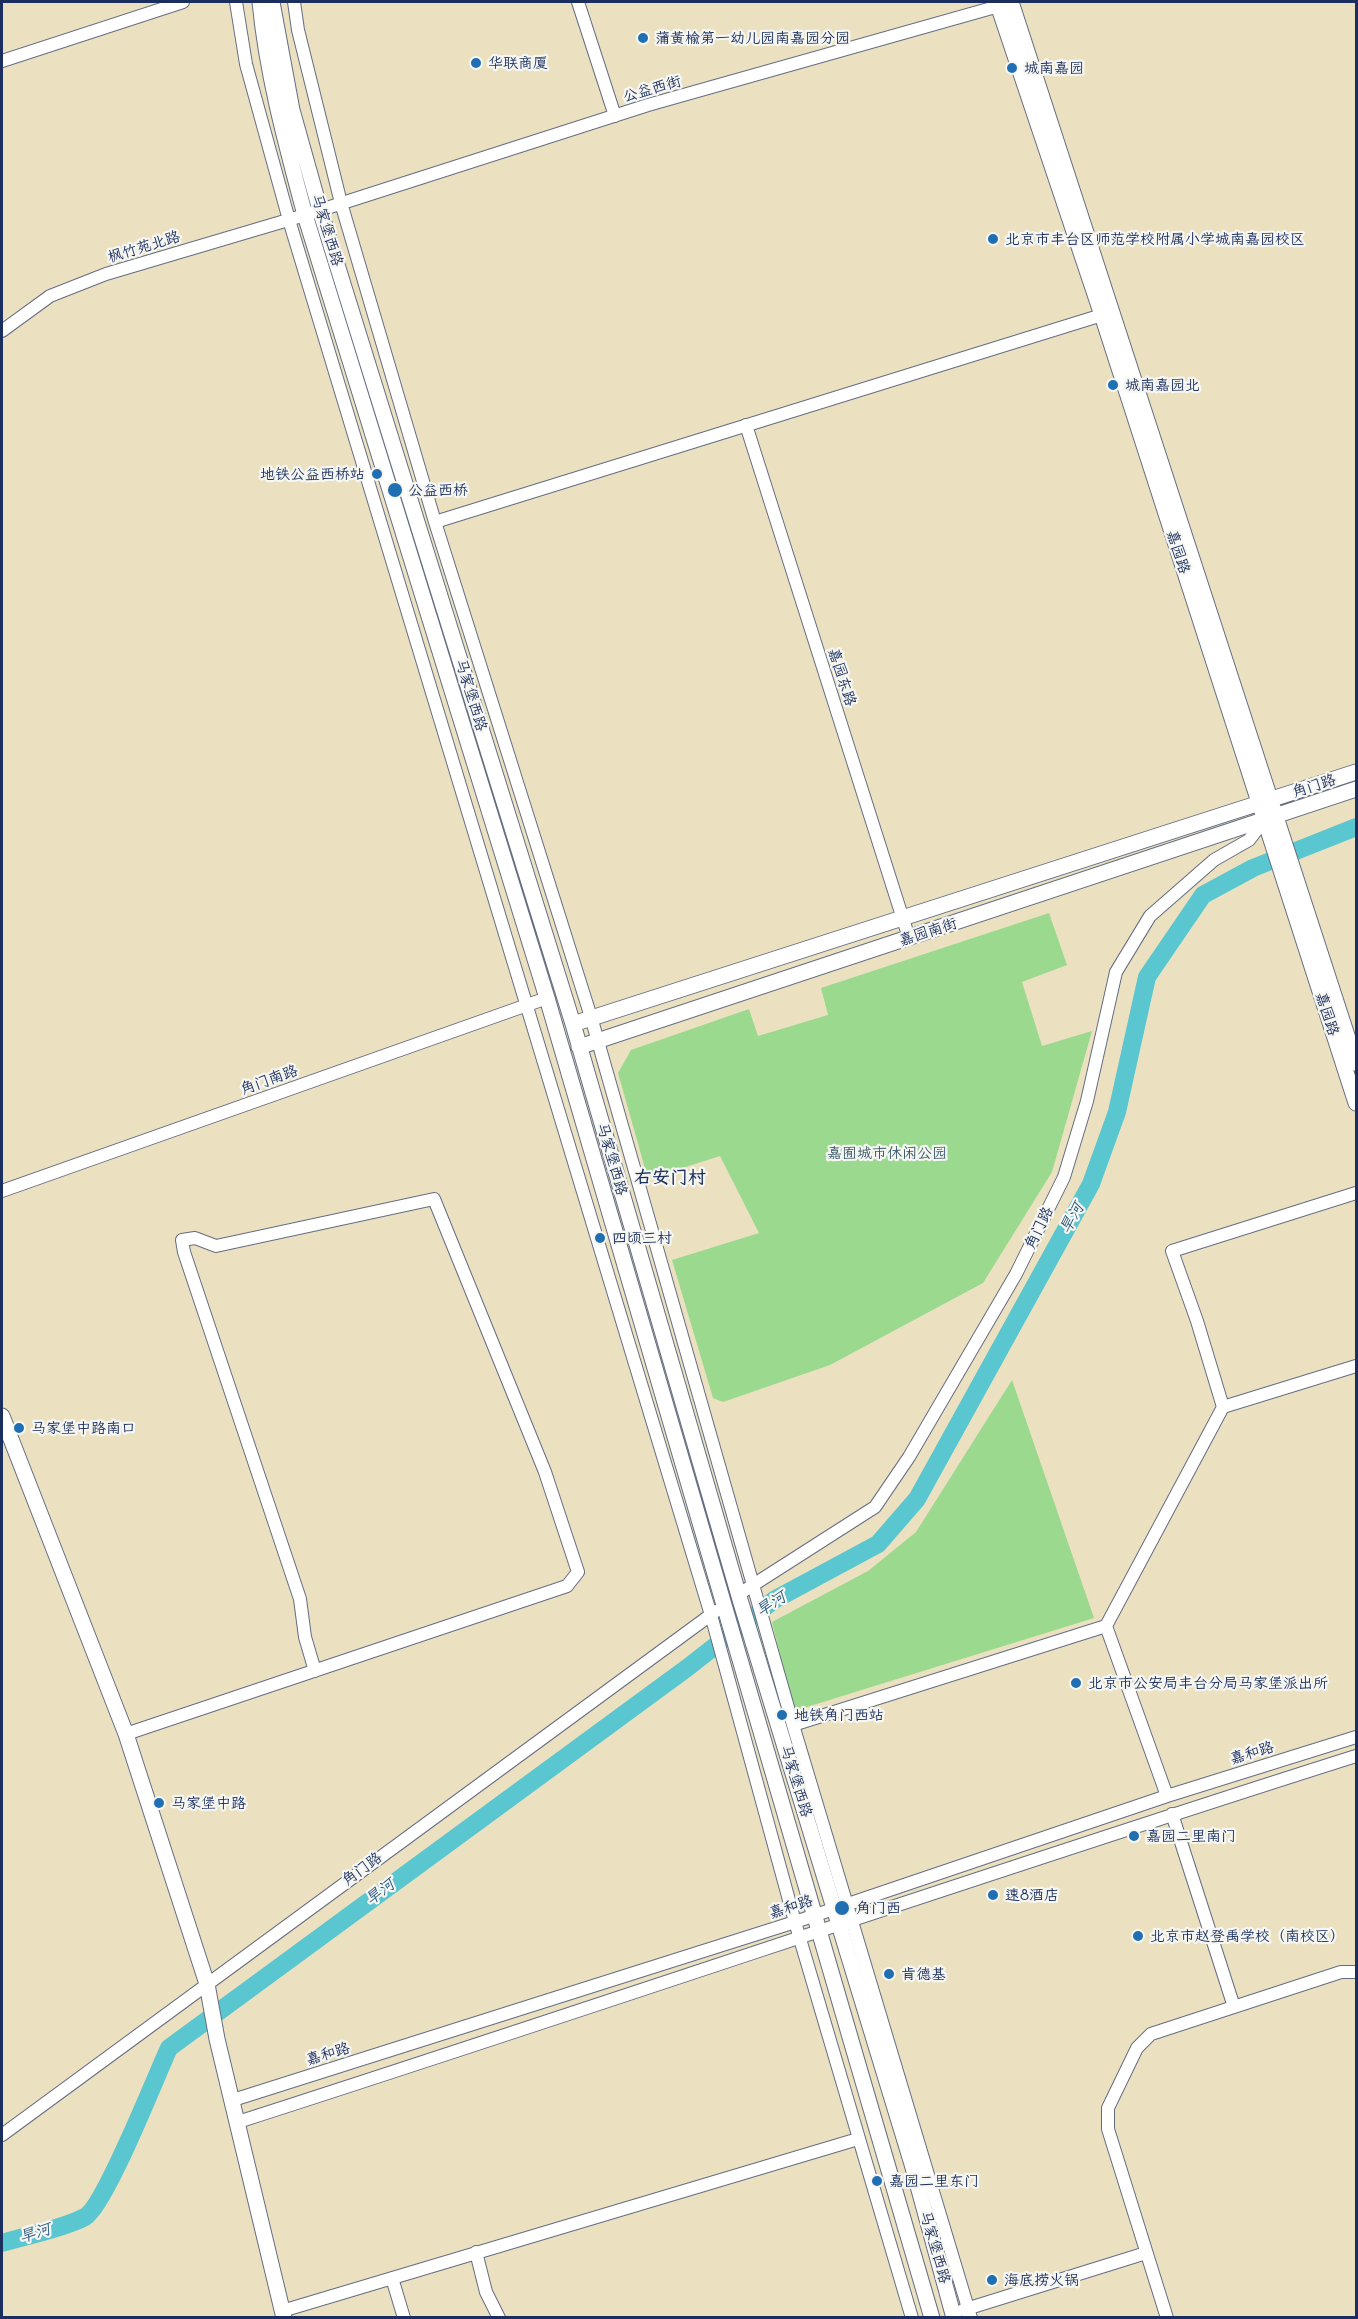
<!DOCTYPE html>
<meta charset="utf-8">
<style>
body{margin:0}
#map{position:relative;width:1358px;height:2319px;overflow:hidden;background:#ebe1c1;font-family:Mali,sans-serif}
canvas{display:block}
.frame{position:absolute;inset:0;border:3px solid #1b2f5e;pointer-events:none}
</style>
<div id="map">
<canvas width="1358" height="2319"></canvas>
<div class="frame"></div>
</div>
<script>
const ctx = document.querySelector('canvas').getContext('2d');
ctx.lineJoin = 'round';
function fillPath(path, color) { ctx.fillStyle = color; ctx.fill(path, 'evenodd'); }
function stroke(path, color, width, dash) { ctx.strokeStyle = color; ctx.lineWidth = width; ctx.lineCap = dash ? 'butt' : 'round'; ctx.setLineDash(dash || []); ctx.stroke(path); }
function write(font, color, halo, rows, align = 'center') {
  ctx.font = font + ' Mali,"LXGW WenKai TC",sans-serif'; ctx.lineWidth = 4.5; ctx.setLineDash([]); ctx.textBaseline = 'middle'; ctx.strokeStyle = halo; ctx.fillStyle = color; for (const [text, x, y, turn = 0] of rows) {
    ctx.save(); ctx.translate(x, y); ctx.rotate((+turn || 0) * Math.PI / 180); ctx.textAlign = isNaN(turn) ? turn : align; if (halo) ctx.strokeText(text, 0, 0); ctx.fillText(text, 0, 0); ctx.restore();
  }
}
fillPath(new Path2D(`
 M1049,913l18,52 -45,17 20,64 50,-15 -40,141 -69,111 -153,82 -107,37 -10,-4 -41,-138 87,-27 -39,-77 -72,23 -30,-106 13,-23 118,-41 9,27 70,-21 -7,-27z
 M1012,1380l82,238 -300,93 -22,-89 96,-51 48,-39z`), '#9bd98f');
stroke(new Path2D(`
 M2,2243c23,-7 63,-15 83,-26 20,-11 71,-141 84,-169l518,-380 87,-68 104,-56 39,-45 174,-315 26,-72 30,-135 56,-82 50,-27 103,-41`), '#5ac6d0', 18);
const minor = new Path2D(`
 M236,2l10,62 43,156 422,1395 84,307 117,396
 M294,2l4,28 43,173 94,319 156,495 202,708 178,593
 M578,2l37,114
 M2,61l181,-59
 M2,331l48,-35 56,-22 199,-59 343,-110 358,-101
 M746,425l163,513
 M435,522l667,-207
 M2,1191l545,-193
 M1223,1407l-26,-86 -25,-70 184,-58
 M739,1594l136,-87 34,-50 107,-183 48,-97 23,-76 29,-129 34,-56 64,-56 35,-20 16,-21
 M1106,1626l61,170
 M793,1725l313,-99 117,-219 133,-41
 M126,1734l441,-148 11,-14 -33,-100 -111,-273 -218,47 -21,-8 -13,2 2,12 116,347 5,38 10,34
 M1172,1814l62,193
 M233,2100l562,-178 372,-126 189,-59
 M238,2122c374,-120 745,-248 1118,-366
 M2,2135l714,-524
 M476,2252l10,40 13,26
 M392,2278l12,40
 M963,2310l183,-57
 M282,2311l576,-172
 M1167,2318l-59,-189v-21l29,-60 14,-14 190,-62h15`);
const major = new Path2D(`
 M260,2c7,73 26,142 45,213l242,783 385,1320
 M272,2l20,108 28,100 253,814 168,579 171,561 42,154
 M997,2l105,313 254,788
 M1011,2l345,1061
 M573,1024l783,-252
 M579,1047l777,-258
 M2,1416l124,318 81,250 10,55 67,279`);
stroke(minor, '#646d81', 14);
stroke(major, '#646d81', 17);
stroke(minor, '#fff', 12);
stroke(major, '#fff', 15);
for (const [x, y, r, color] of [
 [643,38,6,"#1f6fb2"],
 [476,63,6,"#1f6fb2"],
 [1012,68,6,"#1f6fb2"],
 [993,239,6,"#1f6fb2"],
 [1113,385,6,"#1f6fb2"],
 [377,474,6,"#1f6fb2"],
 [395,490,8,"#1f6fb2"],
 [600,1238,6,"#1f6fb2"],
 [19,1428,6,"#1f6fb2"],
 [1076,1683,6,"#1f6fb2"],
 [782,1715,6,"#1f6fb2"],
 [159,1803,6,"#1f6fb2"],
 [1134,1836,6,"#1f6fb2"],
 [993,1895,6,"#1f6fb2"],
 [842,1908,8,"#1f6fb2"],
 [1138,1936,6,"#1f6fb2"],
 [889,1974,6,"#1f6fb2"],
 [877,2181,6,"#1f6fb2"],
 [992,2280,6,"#1f6fb2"]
]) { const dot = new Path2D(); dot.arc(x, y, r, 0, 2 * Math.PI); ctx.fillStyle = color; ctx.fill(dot); stroke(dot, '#f6f6f2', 2); }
write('15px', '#1b2f5e', '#f6f6f2', [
 ["蒲黄榆第一幼儿园南嘉园分园",655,38],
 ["华联商厦",488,63],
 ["城南嘉园",1024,68],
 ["北京市丰台区师范学校附属小学城南嘉园校区",1005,239],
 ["城南嘉园北",1125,385],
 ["地铁公益西桥站",365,474,"right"],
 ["公益西桥",408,490],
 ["四顷三村",612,1238],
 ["马家堡中路南口",31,1428],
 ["北京市公安局丰台分局马家堡派出所",1088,1683],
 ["地铁角门西站",794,1715],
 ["马家堡中路",171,1803],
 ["嘉园二里南门",1146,1836],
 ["速8酒店",1005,1895],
 ["角门西",856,1908],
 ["北京市赵登禹学校（南校区）",1150,1936],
 ["肯德基",901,1974],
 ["嘉园二里东门",889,2181],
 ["海底捞火锅",1004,2280]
], 'left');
write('15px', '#1b2f5e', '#f6f6f2', [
 ["公益西街",652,89,-16],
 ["马家堡西路",327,230,73],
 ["枫竹苑北路",144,247,-17],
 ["嘉园路",1178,552,72],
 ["嘉园东路",842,677,72],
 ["马家堡西路",471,695,73],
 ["角门路",1314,786,-18],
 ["嘉园南街",928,932,-18],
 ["嘉园路",1327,1014,72],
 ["角门南路",269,1080,-20],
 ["马家堡西路",612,1159,74],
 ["角门路",1039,1228,-64],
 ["嘉和路",1252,1753,-17],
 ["马家堡西路",796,1781,73],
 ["角门路",362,1869,-36],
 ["嘉和路",791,1907,-18],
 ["嘉和路",328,2054,-17],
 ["马家堡西路",935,2247,74]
]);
write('15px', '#3b5a6a', '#f6f6f2', [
 ["嘉囿城市休闲公园",887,1153]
]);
write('italic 16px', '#2e5c80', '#f6f6f2', [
 ["旱河",1072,1218,-61],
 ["旱河",771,1604,-33],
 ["旱河",380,1892,-37],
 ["旱河",35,2233,-17]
]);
write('bold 18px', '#1b2f5e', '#f6f6f2', [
 ["右安门村",670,1177]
]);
</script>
